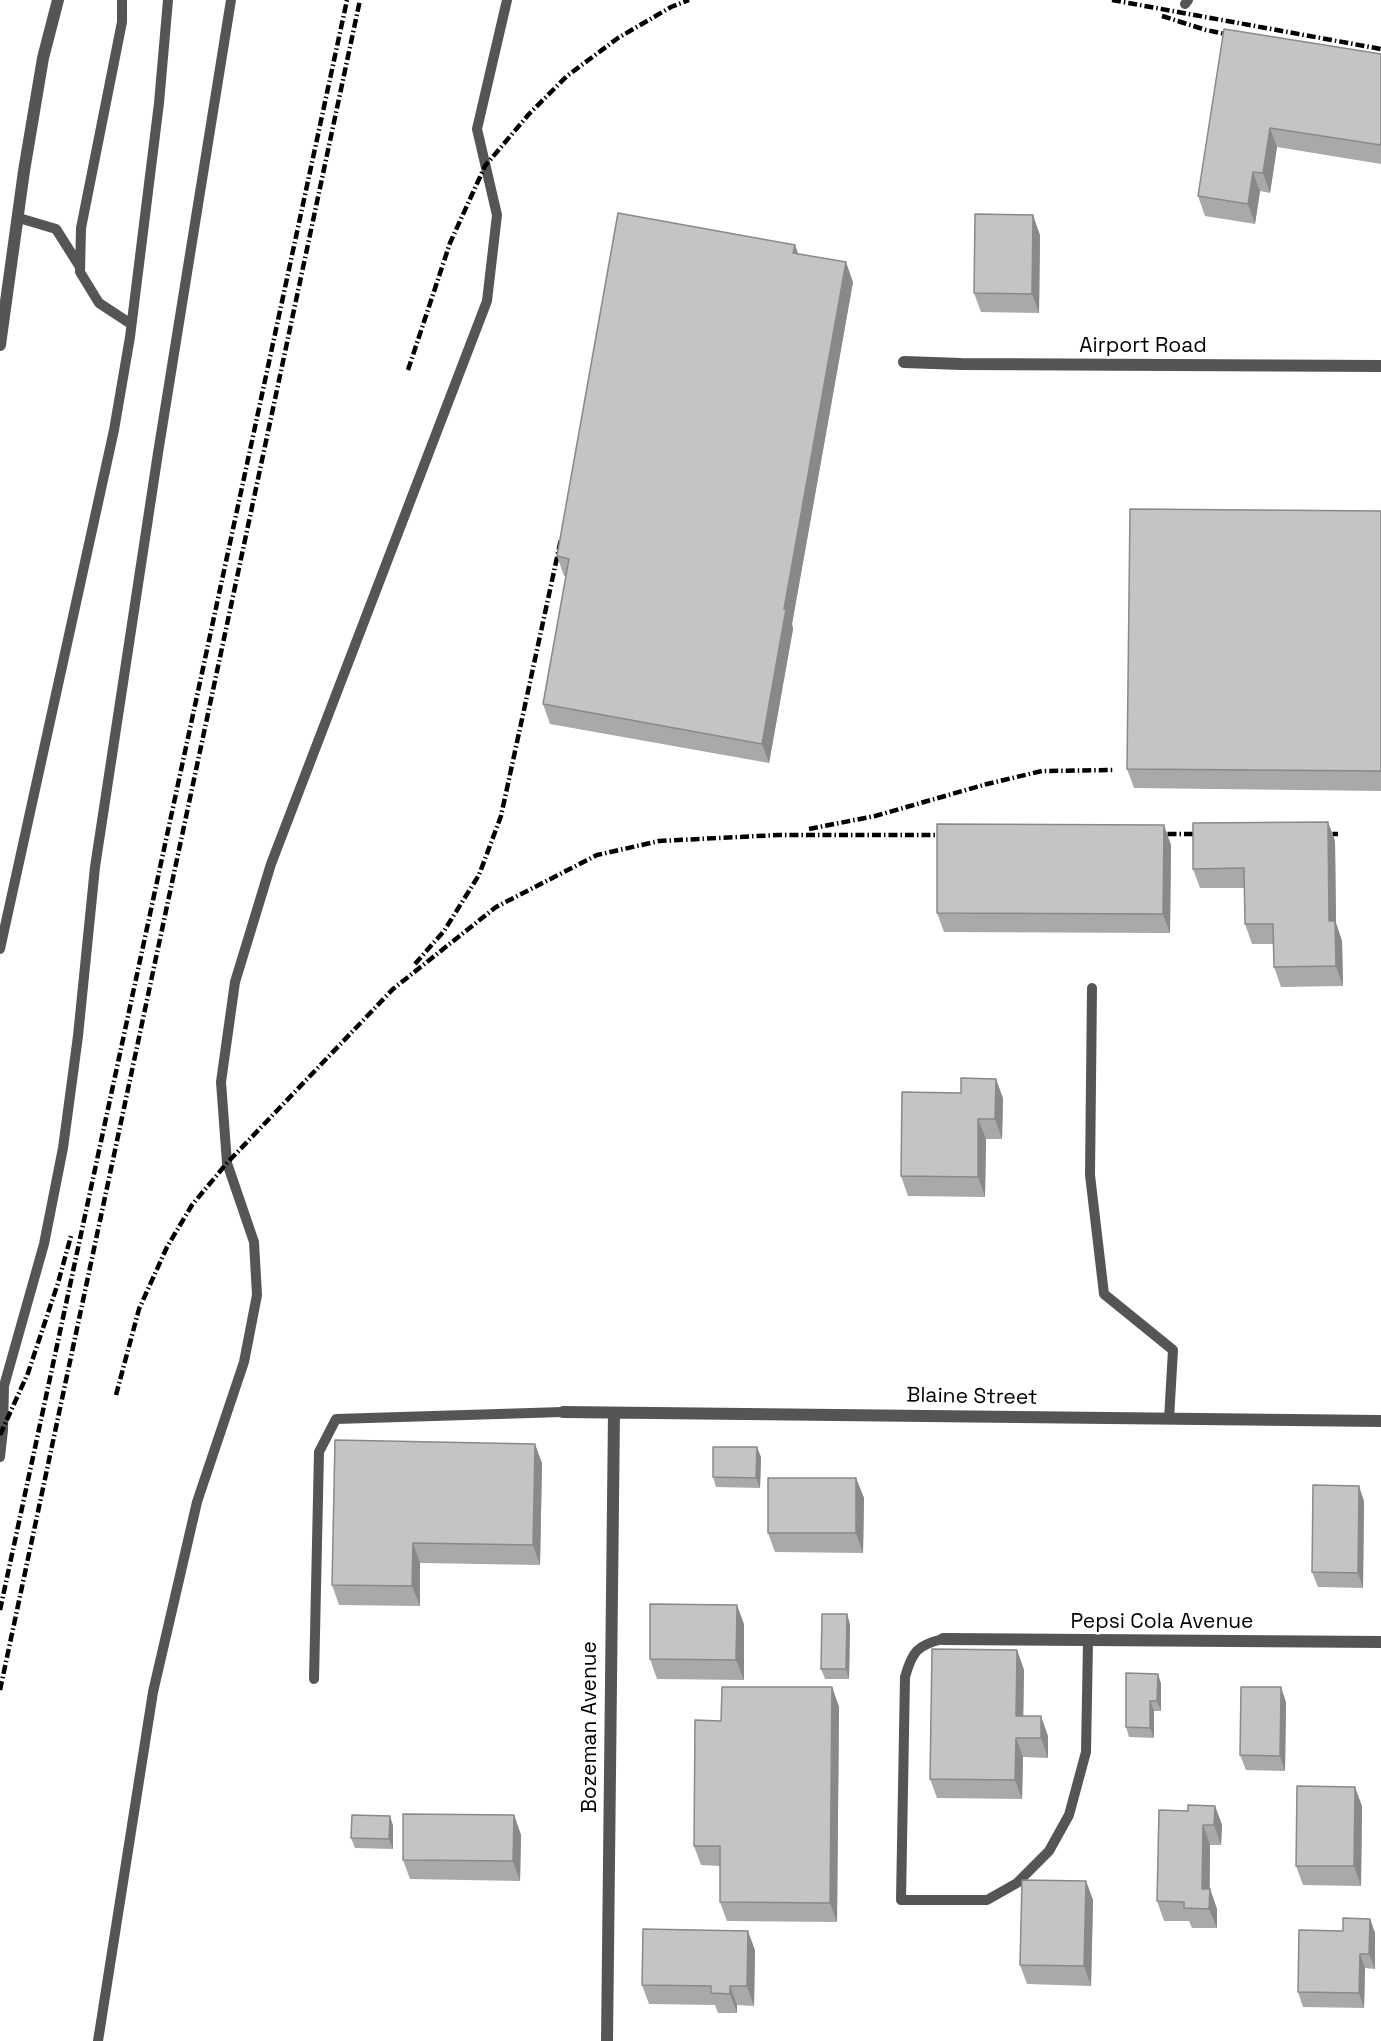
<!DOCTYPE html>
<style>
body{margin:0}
canvas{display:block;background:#fff}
</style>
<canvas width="1381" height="2041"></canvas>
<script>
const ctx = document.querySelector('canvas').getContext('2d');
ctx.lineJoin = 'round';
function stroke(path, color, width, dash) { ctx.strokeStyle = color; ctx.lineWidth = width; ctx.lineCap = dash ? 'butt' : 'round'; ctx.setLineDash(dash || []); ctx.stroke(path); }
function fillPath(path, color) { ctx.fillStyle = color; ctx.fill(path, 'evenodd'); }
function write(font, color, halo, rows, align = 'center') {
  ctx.font = font + ' "Space Grotesk",sans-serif'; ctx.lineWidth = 5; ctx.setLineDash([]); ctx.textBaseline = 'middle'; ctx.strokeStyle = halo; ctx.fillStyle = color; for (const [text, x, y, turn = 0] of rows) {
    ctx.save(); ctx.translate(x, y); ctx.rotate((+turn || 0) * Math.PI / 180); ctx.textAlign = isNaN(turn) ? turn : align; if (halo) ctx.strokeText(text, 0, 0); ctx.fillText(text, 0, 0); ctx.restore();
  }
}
stroke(new Path2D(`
 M122,0v22l-41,206 -1,44 19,31 32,21
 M1185,4l3,-4
 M19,218l37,11 24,38
 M0,949l114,-519 16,-93 29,-234 9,-103
 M1092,988l-2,187 14,119 69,56 -4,69
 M0,1457l3,-27 1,-44 40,-142 19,-96 15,-112 17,-169 63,-414 73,-453
 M943,1639c-26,6 -31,13 -38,38l-4,223h86l30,-17 32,-32 20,-36 17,-63 2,-111
 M314,1679l5,-227 17,-33 227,-7
 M98,2041l55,-349 44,-190 47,-140 13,-67 -3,-53 -27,-79 -6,-81 14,-100 36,-118 216,-563 10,-86 -20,-86 30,-129`), '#555', 10);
stroke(new Path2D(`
 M0,345l24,-174 19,-113 15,-58
 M904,362l57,2 420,2
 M563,1412l818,9
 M943,1639l438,3
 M607,2041l7,-628`), '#555', 12);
stroke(new Path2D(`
 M1112,0l269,49
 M1162,16l44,14 34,7
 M408,370l42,-127 35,-77 44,-52 38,-38 51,-38 53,-31 18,-7
 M809,829l66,-13 112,-32 55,-13 72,-1
 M1151,834h60
 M1316,834h22
 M415,964l29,-33 35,-56 22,-59 60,-277
 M116,1395l23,-86 28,-62 25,-42 35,-42 166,-174 103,-82 101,-52 62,-14 119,-6h175
 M0,1435l28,-62 30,-90 13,-47
 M0,1610l347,-1610
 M0,1690l360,-1690`), '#000', 4.5, [9, 3, 1.5, 3]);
fillPath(new Path2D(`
 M1224,29l157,25v110l-104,-17 -7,46 -10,-2 -5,33 -50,-8 -7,-20z
 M1040,235l-1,78 -58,-1 -7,-19z
 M795,245l3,9 55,28 -61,342 1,5 -24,134 -219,-39 -7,-20 23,-128h-2l-7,-20z
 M1381,511v280l-247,-3 -7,-19z
 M1328,822l7,19 1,82 6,18 1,45 -62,1 -7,-20v-23h-22l-7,-20v-36h-45l-7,-19z
 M1171,845l-1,88 -226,-1 -7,-19z
 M1003,1098l-1,41h-16l-1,58 -77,-1 -7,-20z
 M761,1457l-1,31 -44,-1 -3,-10z
 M542,1463l-2,102 -120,-2v43l-81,-1 -7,-20z
 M856,1478l8,20 -1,55 -88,-1 -7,-19z
 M1364,1501l-1,87 -45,-1 -6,-15z
 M744,1624v56l-87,-1 -7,-20z
 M850,1624l-1,55h-24l-4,-10z
 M1017,1650l7,20 -1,46 25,20v22l-25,-1 -1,42 -85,-1 -7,-19z
 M1158,1674l3,10v27h-7v27l-25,-1 -3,-10z
 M832,1687l7,20 -2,215 -110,-1 -7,-19v-36l-19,-1 -7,-19 27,-125z
 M1286,1702l-1,69 -39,-1 -6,-15z
 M1215,1806l7,19 -1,20h-11v44l7,20v19h-25l-3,-7h-25l-7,-20z
 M1362,1806l-1,80 -58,-1 -7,-19z
 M514,1815l7,20 -1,46 -110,-2 -7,-19z
 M390,1816l3,10v23l-38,-1 -4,-10z
 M1086,1881l7,19 -2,86 -64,-2 -7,-19z
 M1370,1919l5,14v36l-10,-1 -1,40 -61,-1 -5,-15 45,-61z
 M755,1950l-1,56 -17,-1v8h-19l-3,-8 -66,-1 -7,-19z`), '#a9a9a9');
fillPath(new Path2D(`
 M1270,128l7,19 -7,46 -7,-20z
 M1253,172l7,19 -5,33 -7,-20z
 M1033,215l7,20 -1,78 -7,-19z
 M795,245l7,20 -9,-12z
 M846,262l7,20 -61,342 1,5 -24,134 -7,-19 22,-135z
 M1328,822l7,19 1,82 6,18 1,45 -7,-20 -7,-45z
 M1164,825l7,20 -1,88 -7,-19z
 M996,1079l7,19 -1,41 -7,-20z
 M978,1119l8,20 -1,58 -7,-20z
 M535,1444l7,19 -2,102 -7,-20z
 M757,1447l4,10 -1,31 -4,-10z
 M856,1478l8,20 -1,55 -7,-20z
 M1359,1486l5,15 -1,87 -5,-15z
 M413,1543l7,20v43l-8,-20z
 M737,1605l7,19v56l-8,-20z
 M847,1614l3,10 -1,55 -3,-10z
 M1017,1650l7,20 -1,65 -7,-19z
 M1158,1674l3,10v27l-4,-10z
 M832,1687l7,20 -2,215 -7,-19z
 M1281,1687l5,15 -1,69 -5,-15z
 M1150,1701l4,10v27l-4,-10z
 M1041,1716l7,20v22l-7,-20z
 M1016,1738l7,19 -1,42 -7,-19z
 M1355,1787l7,19 -1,80 -7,-20z
 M1215,1806l7,19 -1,20 -7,-20z
 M514,1815l7,20 -1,46 -7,-20z
 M390,1816l3,10v23l-4,-10z
 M1203,1825l7,20 -1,64 -7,-20z
 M1086,1881l7,19 -2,86 -7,-20z
 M1210,1889l7,20v19l-8,-19z
 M1370,1919l5,14v36l-6,-15z
 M748,1931l7,19 -1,56 -7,-20z
 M1360,1954l5,14 -1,40 -5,-15z
 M730,1986l7,19v8l-7,-19z`), '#898989');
const building = new Path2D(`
 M1224,29l157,25v91l-111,-17 -7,45 -10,-1 -5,32 -50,-8z
 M618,213l177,32 -2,8 53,9 -62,347h2l-24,135 -219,-40 26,-145 -12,-3z
 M975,214l58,1 -1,79 -58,-1z
 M1130,509l251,2v260l-254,-2z
 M1328,822l1,99h6l1,45 -62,1 -1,-43h-28l-1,-56 -51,1v-46z
 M937,824l227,1 -1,89 -226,-1z
 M961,1078l35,1 -1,40h-17v58l-77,-1 1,-84 59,1z
 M335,1440l200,4 -2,101 -120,-2 -1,43 -80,-1z
 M713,1447h44l-1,31 -43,-1z
 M768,1478h88v55h-88z
 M1313,1485l46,1 -1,87 -46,-1z
 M650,1604l87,1 -1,55 -86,-1z
 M822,1614h25l-1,55h-25z
 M932,1649l85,1 -1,66h25v22h-25l-1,42 -85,-1z
 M1126,1673l32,1 -1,27h-7v27l-24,-1z
 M722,1687h110l-2,216 -110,-1v-56h-26l1,-126 26,1z
 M1241,1687h40l-1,69 -40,-1z
 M1297,1786l58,1 -1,79h-58z
 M1188,1805l27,1 -1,19h-11l-1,64h8l-1,20 -25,-1v-6l-27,-1 2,-91 29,1z
 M403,1814l111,1 -1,46 -110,-1z
 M352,1815l38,1 -1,23 -38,-1z
 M1022,1880l64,1 -2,85 -64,-1z
 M1343,1918l27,1 -1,35h-9l-1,39 -61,-1 1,-62 44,1z
 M643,1929l105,2 -1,55h-17v8l-19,-1v-7l-69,-1z`);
fillPath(building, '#c4c4c4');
stroke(building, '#898989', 1.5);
write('21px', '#000', '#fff', [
 ["Airport Road",1143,346],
 ["Blaine Street",972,1397,1],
 ["Pepsi Cola Avenue",1162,1622],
 ["Bozeman Avenue",590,1727,-90]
]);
</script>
